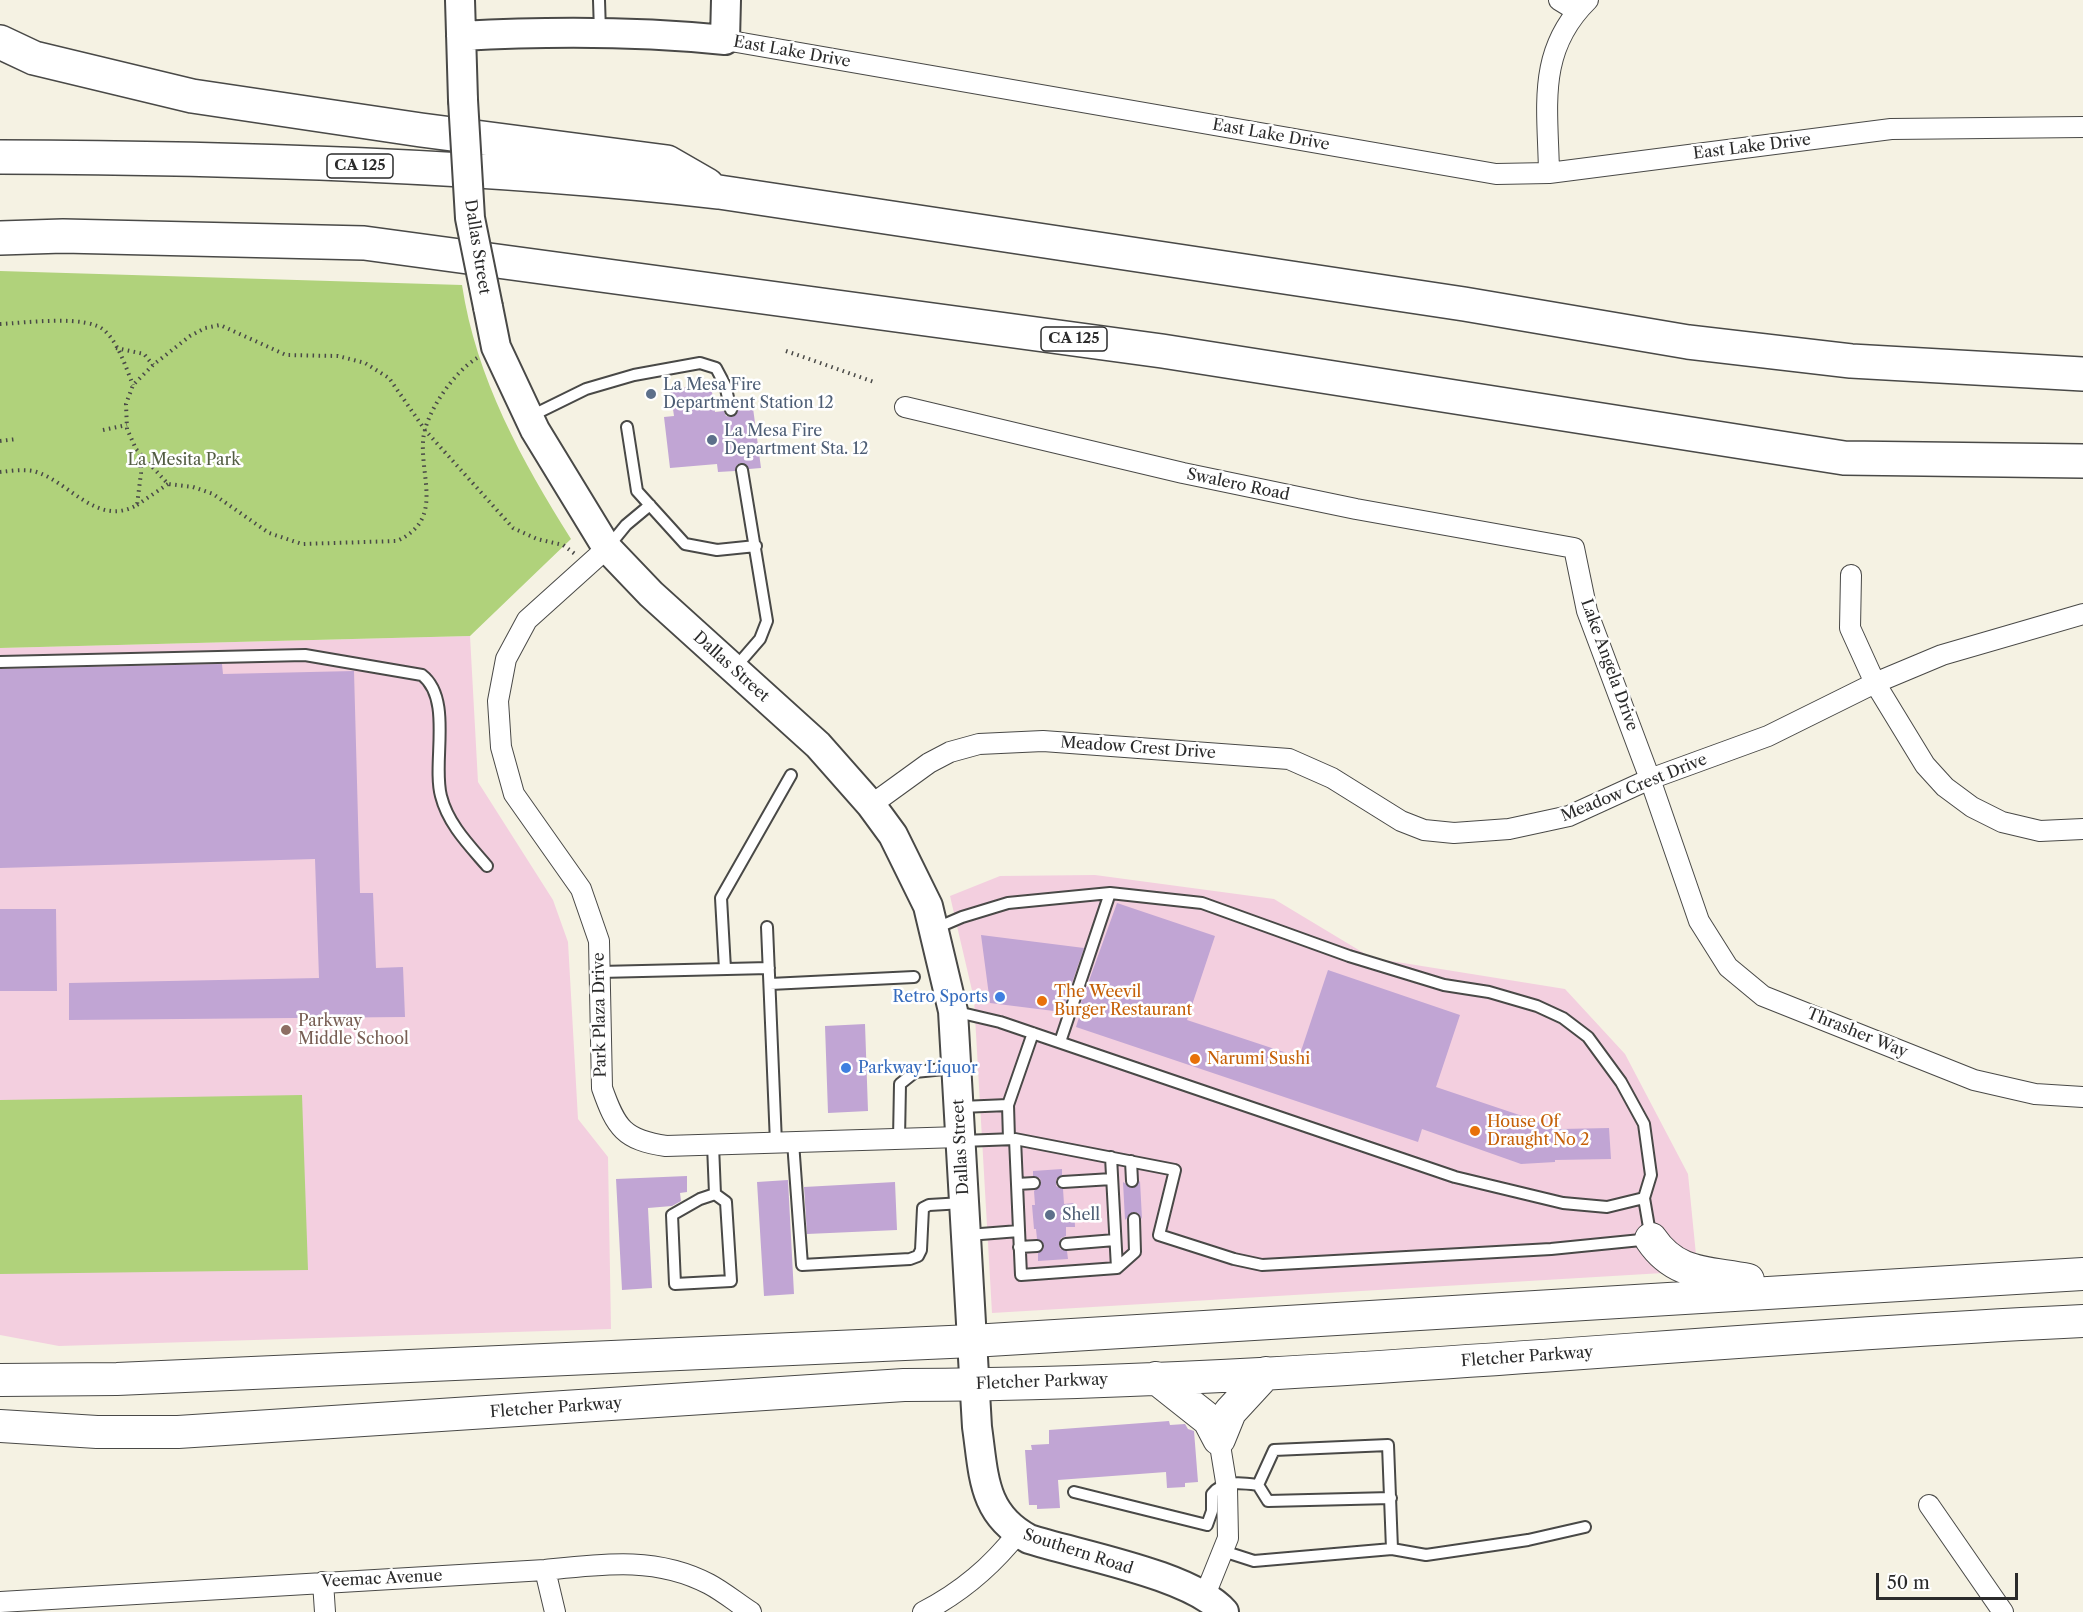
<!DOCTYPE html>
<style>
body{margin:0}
#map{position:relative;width:2083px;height:1612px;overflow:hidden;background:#f5f2e3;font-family:"Libre Caslon Text",serif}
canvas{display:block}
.scale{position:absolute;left:1876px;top:1573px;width:142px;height:27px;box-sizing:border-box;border:3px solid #2b2b2b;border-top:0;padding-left:8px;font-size:18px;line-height:21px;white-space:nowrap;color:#2b2b2b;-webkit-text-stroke:4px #fff;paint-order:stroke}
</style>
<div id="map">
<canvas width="2083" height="1612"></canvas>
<div class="scale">50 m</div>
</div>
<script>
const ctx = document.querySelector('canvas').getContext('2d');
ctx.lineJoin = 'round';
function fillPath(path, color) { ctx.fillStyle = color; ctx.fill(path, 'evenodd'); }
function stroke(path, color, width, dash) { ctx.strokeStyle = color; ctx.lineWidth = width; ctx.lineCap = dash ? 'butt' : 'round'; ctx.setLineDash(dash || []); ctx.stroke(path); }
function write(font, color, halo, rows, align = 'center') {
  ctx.font = font + ' "Libre Caslon Text",serif'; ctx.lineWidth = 5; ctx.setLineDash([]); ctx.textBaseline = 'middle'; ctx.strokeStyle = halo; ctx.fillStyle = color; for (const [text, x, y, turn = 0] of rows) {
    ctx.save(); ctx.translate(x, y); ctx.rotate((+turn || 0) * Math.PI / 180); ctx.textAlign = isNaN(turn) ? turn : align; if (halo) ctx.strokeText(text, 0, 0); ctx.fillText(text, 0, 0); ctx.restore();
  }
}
fillPath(new Path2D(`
 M470,636l8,146 75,118 15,42 10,177 30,38 3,172 -552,17 -59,-11v-687z
 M1095,875l179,24 98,59 193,31 60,65 63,120 8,81 -33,18 -671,40 -18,-314 -24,-103 50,-20z`), '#f3cfdf');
fillPath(new Path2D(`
 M0,271l462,14c14,93 60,176 109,254l-101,97 -470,12z
 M302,1095l6,175 -308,4v-174z`), '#b0d27b');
fillPath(new Path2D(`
 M711,385l4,27 9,-1 2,5 6,1 6,-7 15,-2 8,60 -12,1 -8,-6 -4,2 -2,6 -17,1 -1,-8 -47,4 -6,-51 10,-1 -4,-27z
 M222,664l1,10 131,-3 6,222h13l3,75 27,-1 2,50 -336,3v-37l250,-5 -4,-119 -315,9v-199z
 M1117,903l98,33 -28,84 112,37 29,-87 132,45 -24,72 125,42 48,-1 2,31 -56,1v2l-34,2 -99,-35 -4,13 -342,-115 4,-13h-3z
 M0,909h56l1,82h-57z
 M981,935l103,13 -22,64 -72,-9z
 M865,1024l3,87 -40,2 -3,-87z
 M1062,1169v6l-6,4v7l7,3 1,15 10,-1 1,24h-9v9l-5,2 -2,6 1,5 7,2 1,8 -30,2v-8l5,-3 1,-5 -7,-6 -1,-10h-2l-2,-24h3l-1,-14 7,-8 -1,-5 -7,-2v-5z
 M687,1176v16l-7,1 1,8 -9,5 -24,2 4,80 -30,2 -6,-111z
 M788,1180l6,114 -30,2 -7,-114z
 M1140,1181l2,38 -4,-6 -5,-1 -8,8 -2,-38 9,6z
 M895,1182l2,48 -90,4 -3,-47z
 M1169,1421l1,4 15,-1 3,5 6,2 4,51 -13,1v4l-18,1 -1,-16 -108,8 2,28 -23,1v-4h-8l-4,-55h7l-1,-5 18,-1v-14z`), '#c1a5d4');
const lane = new Path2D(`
 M599,0l1,32
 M529,417l57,-28 48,-14 66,-12 16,5 9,17 6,25
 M627,427l10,64 48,53 32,6 39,-4
 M608,547l18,-22 24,-20
 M0,662l305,-7 117,20c31,24 10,88 19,121 7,28 28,49 46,70
 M734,669l26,-30 7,-18 -25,-151
 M767,927l9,216
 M934,929l28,-12 46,-14 102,-10 92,10 147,53 95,29 45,7 48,14 26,12 25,19 33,45 23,42 7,51 -7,23
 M725,969l-4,-71 70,-123
 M600,972l169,-4
 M770,984l144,-7
 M953,1011l47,11 455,155 108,26 44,4 37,-9 7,41 -100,10 -289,16 -28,-6 -75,-24 16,-65 -160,-31 -53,2
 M1060,1042l50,-149
 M961,1107l47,-2
 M899,1139l1,-55 15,-12 39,-4
 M1009,1139l-1,-34 25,-72
 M1015,1139l6,136 96,-7 -6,-111
 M793,1142l9,123 108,-6 8,-3 3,-6 2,-42 6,-3 34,-2
 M713,1145l2,49 11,8 5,79 -56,3 -3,-69 28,-16 15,-5
 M1131,1161l1,20
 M1063,1182l49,-3
 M1017,1184l17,-1
 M968,1235l51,-4
 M1066,1244l49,-4
 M1019,1247l18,-1
 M1117,1268l18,-16 -1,-33
 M1074,1492l133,33 5,-14v-17c11,-14 31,-11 46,-9l10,16 123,-3
 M1392,1549l34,6 102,-15 57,-13
 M1223,1551l31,10 138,-12 -4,-104 -114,5 -16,35`);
const street = new Path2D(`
 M1559,0l18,11
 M725,40l771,134 53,-1 342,-44 192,-2
 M1549,173c-1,-66 -13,-122 39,-173
 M905,407l278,66 173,36 218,39 13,63 63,168 49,142 29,46 35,29 211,84 61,14 48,3
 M607,548l-80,72 -21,39 -8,42 3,46 13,47 67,95 18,52 3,147c14,40 22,52 64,58l294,-9
 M1851,575l-1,53 25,55 50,82 20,22 27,20 30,15 38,9 43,-2
 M871,805l58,-42 21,-11 29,-8 64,-3 246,18 43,19 69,43 23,9 30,3 55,-4 60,-13 81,-37 118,-43 107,-53 67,-28 141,-41
 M1929,1505l74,107
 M545,1570l10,42
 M323,1582l2,30
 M1205,1595l23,-57 -1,-50 -8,-49
 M0,1602l545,-32c56,-6 111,-14 164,14 15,8 28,19 42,28
 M923,1612c39,-20 68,-45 95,-79`);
const secondary = new Path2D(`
 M460,0l3,100
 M461,36c89,-5 176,-5 264,4l1,-40
 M488,307l8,40 39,83 72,118 44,46 167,151 53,60 22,30 35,71 25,105 24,416c7,48 5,87 52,112 50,16 163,36 195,73`);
const primary = new Path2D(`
 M1651,1239c25,37 57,33 97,41
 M1156,1378l53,42 10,19
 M0,1380l117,-1 855,-38 1111,-67
 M0,1426l97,6h81l726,-47c394,-1 786,-46 1179,-64
 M1219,1439l11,-27 36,-39`);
const highway = new Path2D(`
 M0,42l34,16 158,38 229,34 246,32 40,23
 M0,157c240,1 481,8 719,35l745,112 224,38 163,19 232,13
 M0,238l63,-2 301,7 798,108 682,107 239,3`);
stroke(lane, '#494947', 14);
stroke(street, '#494947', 22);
stroke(secondary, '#494947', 32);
stroke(primary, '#494947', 34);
stroke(highway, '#494947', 36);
stroke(new Path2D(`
 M0,324c25,-1 88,-10 105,7 14,13 21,37 28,54
 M116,348l28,6 9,11
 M786,351l88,31
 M477,358c-23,14 -53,56 -54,84 -2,38 20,78 -26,99l-95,3 -33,-11 -56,-39 -20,-7 -25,-3 -32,-35 -9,-20 -1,-25 7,-19 20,-20 37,-29 15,-8 15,-3 66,30 52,1 27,7 24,15 36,52 88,98 24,11 26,6 12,9
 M103,430l24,-5
 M0,441l17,-2
 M0,472c10,-1 22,-3 33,-1 36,9 63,57 104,34l4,-32 -1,-19
 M137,505l31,-21`), '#494947', 4, [1.5, 4.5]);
stroke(lane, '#fff', 10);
stroke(street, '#fff', 20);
stroke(secondary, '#fff', 28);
stroke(primary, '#fff', 32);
stroke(highway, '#fff', 33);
const secondaryBridge = new Path2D(`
 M463,100l7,118 18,89`);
stroke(secondaryBridge, '#494947', 32, []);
stroke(secondaryBridge, '#fff', 28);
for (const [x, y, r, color] of [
 [651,394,6,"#5c6f8a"],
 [712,440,6,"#5c6f8a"],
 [1000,997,6,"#3f7fe0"],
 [1042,1001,6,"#e8710a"],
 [286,1030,6,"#8d6e63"],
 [1195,1059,6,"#e8710a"],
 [846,1068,6,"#3f7fe0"],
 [1475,1131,6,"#e8710a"],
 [1050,1215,6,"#5c6f8a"]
]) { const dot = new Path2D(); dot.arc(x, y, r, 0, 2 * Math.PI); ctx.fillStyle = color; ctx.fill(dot); stroke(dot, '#fff', 2); }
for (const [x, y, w] of [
 [360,166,66],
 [1074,339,66]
]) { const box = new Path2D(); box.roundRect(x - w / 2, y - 12, w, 24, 4.5); ctx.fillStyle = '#fff'; ctx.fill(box); stroke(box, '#2b2b2b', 1.5); }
write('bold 15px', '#2b2b2b', null, [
 ["CA 125",360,166],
 ["CA 125",1074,339]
]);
write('16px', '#2b2b2b', '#fff', [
 ["East Lake Drive",792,52,10],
 ["East Lake Drive",1271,135,10],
 ["East Lake Drive",1752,147,-7],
 ["Dallas Street",477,247,81],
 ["Swalero Road",1238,485,12],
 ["Lake Angela Drive",1609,665,70],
 ["Dallas Street",731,667,42],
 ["Meadow Crest Drive",1138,748,4],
 ["Meadow Crest Drive",1634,788,-22],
 ["Park Plaza Drive",600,1015,-91],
 ["Thrasher Way",1857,1033,22],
 ["Dallas Street",961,1147,-93],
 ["Fletcher Parkway",1527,1357,-4],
 ["Fletcher Parkway",1042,1382,-2],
 ["Fletcher Parkway",556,1408,-4],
 ["Southern Road",1078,1552,18],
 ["Veemac Avenue",382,1579,-3]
]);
write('16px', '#4e5e75', '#fff', [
 ["La Mesa Fire",663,385],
 ["Department Station 12",663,403],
 ["La Mesa Fire",724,431],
 ["Department Sta. 12",724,449],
 ["Shell",1062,1215]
], 'left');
write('16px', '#535d43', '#fff', [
 ["La Mesita Park",184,460]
]);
write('16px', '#c56008', '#fff', [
 ["The Weevil",1054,992],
 ["Burger Restaurant",1054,1010],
 ["Narumi Sushi",1207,1059],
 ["House Of",1487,1122],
 ["Draught No 2",1487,1140]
], 'left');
write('16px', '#366cbe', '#fff', [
 ["Retro Sports",988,997],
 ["Parkway Liquor",858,1068,"left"]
], 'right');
write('16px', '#785e54', '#fff', [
 ["Parkway",298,1021],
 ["Middle School",298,1039]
], 'left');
</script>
